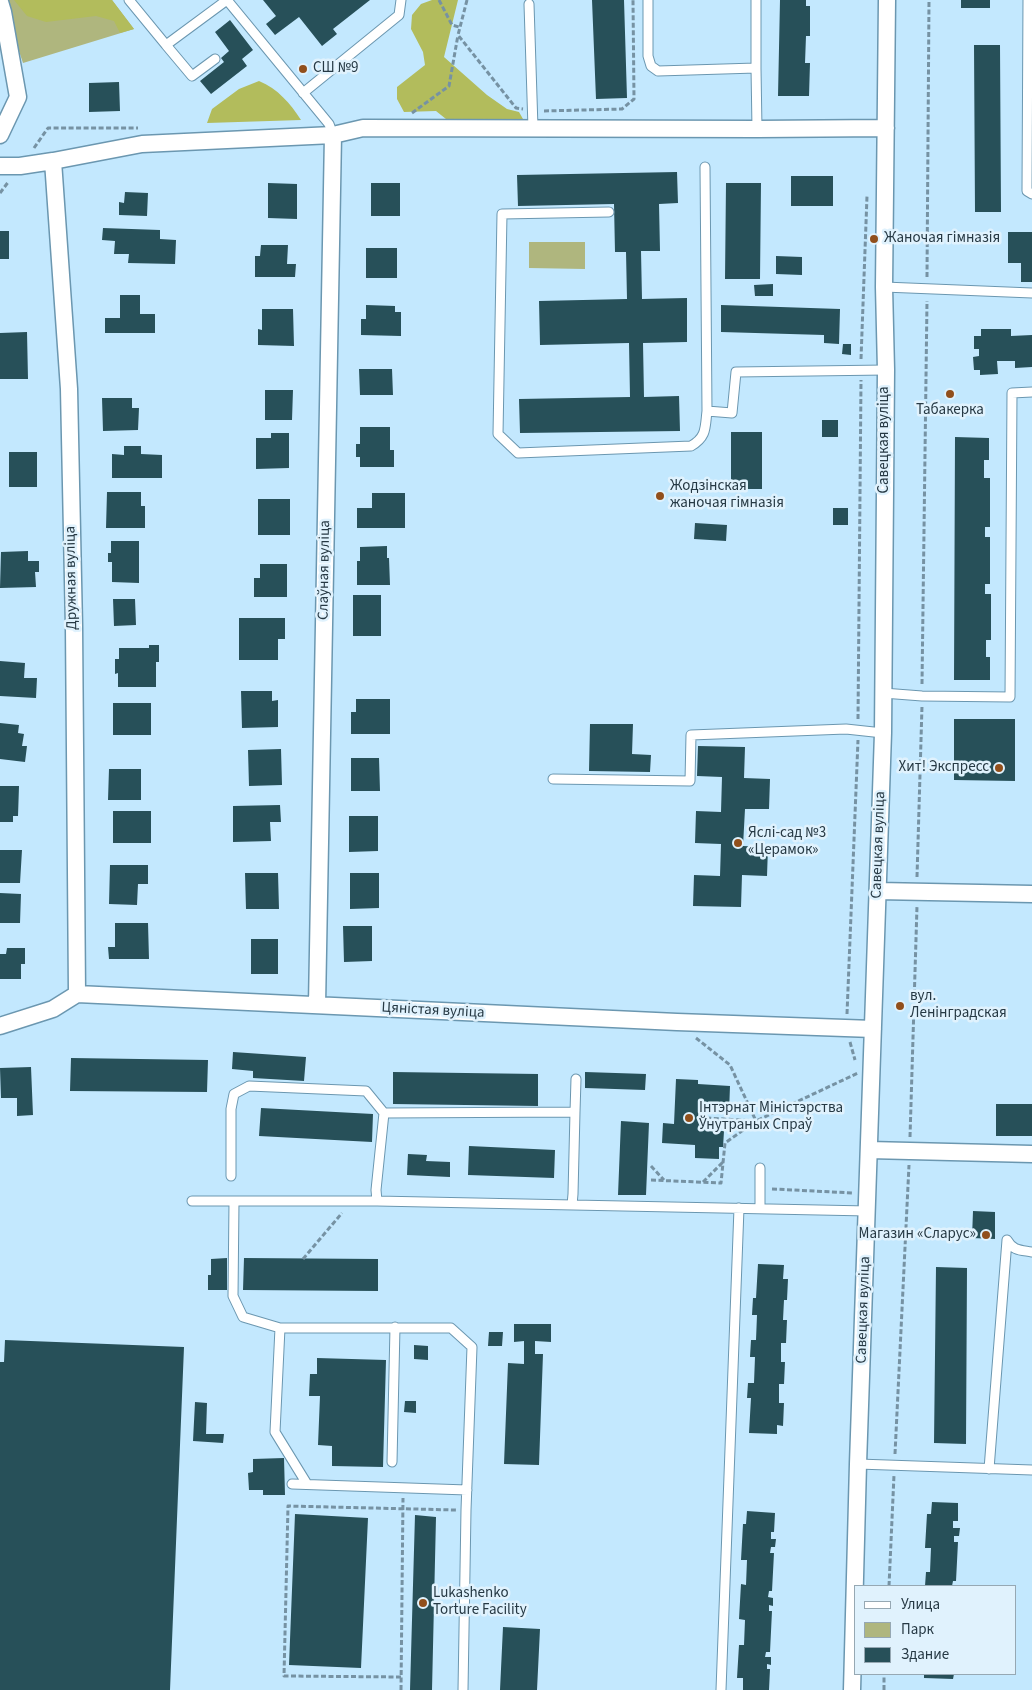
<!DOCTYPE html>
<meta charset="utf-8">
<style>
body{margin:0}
#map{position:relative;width:1032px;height:1690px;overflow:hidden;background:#c3e8fe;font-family:"Source Sans 3",sans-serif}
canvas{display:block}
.legend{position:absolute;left:854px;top:1585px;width:162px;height:90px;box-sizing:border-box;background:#e0f2fd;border:1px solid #96a8b3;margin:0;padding:6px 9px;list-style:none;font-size:15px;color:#263944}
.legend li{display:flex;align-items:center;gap:10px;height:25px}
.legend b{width:25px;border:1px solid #96a8b3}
</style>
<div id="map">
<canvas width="1032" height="1690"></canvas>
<ul class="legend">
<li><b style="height:6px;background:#fff"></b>Улица</li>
<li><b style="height:14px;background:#afb67e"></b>Парк</li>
<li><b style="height:14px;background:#275059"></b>Здание</li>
</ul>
</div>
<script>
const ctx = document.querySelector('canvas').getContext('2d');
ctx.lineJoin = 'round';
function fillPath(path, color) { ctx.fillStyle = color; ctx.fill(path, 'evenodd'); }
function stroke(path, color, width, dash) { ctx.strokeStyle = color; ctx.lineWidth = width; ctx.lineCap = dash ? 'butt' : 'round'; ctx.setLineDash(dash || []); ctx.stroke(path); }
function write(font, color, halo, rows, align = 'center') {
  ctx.font = font + ' "Source Sans 3",sans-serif'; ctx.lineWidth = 5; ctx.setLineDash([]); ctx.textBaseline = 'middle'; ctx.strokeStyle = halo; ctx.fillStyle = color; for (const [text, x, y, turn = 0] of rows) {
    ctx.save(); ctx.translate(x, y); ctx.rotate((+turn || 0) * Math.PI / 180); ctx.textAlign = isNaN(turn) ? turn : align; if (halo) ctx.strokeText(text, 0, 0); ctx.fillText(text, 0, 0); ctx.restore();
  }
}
fillPath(new Path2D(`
 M2,0h110l22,29 -111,34z
 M529,242h56v27l-56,-1z`), '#afb67e');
fillPath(new Path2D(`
 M14,0h98l22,29 -14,4 -6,-12 -18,-5 -50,6 -19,-6z
 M432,0h26l-14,57 43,38 20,14 12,3 4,7 -5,4h-67l-15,-12 -32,1 -7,-13v-12l28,-22 -2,-13 -12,-23 1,-14 9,-11z
 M259,81c19,8 31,22 42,39l-94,3 5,-14 27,-20z`), '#b2bc5c');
fillPath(new Path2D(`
 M263,0h107l-37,29 4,5 -15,12 -23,-29 -24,18 -9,-11 10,-8z
 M592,0h32l3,98 -31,1z
 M780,0h26v6h4v30h-4l-1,27h5l-1,33h-31z
 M961,0h29v8h-29z
 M230,20l23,30 -11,9 5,7 -36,28 -11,-13 24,-19 -3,-4 8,-7 -14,-19z
 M974,45h26l1,167h-26z
 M119,82l1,29 -31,1v-29z
 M677,172l1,31 -19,1 1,47h-19l1,48 45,-1v44l-44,1 1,54 35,-1 1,35 -160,2 -1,-34 111,-2 -1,-54 -89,2 -1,-44 88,-2 -1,-47h-11l-1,-48 -96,2 -1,-31z
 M791,176h42v30h-42z
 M268,183l29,1v35l-29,-1z
 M371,183h29v33h-29z
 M726,183h35l-1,96h-35z
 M125,192l23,1 -1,23 -28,-1v-13l5,1z
 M103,228l57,2v9l16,1 -1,24 -47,-1 1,-9h-15l1,-13 -13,-1z
 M0,231h9v28h-9z
 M1008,232h24v50h-11v-19h-13z
 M261,245h27l-1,19h9l-1,13h-40v-21h5z
 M366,248h31v30h-31z
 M776,256l26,1v18l-26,-1z
 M773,284v12h-18l-1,-11z
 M120,295h20v19h15v19h-50v-15h15z
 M366,305l29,1v6h6v24l-40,-1v-16h5z
 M721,305l119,4 -1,35 -15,-1v-8l-103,-3z
 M262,309h31l1,37 -36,-1v-16l4,1z
 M981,329h30v7l21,-1v32l-17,1v-7h-18l1,13 -18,1v-5h-6l-1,-13 6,-1v-7h-5v-13h7z
 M27,332l1,47h-28v-46z
 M843,344h8v11l-9,-1z
 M359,369h33l1,26h-33z
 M265,390h28l-1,30h-27z
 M102,398h30v10h7l-1,22 -35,1z
 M822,420h16v17h-16z
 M360,427h30v23h4v17h-34v-10h-4v-13h4z
 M731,432h31v57h-31z
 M271,433h18v35l-33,1v-31h15z
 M955,437l34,1v22h-5v18h6v49h-5v10h5v47h-5v10h6v46h-5v17h4v23h-36z
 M124,446h17v8l21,1v23h-50v-24l12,1z
 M9,452h28v35h-28z
 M107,492h34v14h4v22h-39z
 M372,493h33v35h-48v-20h15z
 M258,499h32v36h-32z
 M833,508h15v17h-15z
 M695,523l32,2 -1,16 -32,-2z
 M111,541h28v42l-27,-1v-20h-4v-9h3z
 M387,546v12h2l1,27h-33v-24h3v-14z
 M28,551v10h11v11h-4l1,15 -36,1 1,-36z
 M260,564h27v33h-33v-19h6z
 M353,595h28v41h-28z
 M113,599h22l1,26 -22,1z
 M239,618h46v21h-7v21h-39z
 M149,645h10v17h-3v25h-38v-14l-3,1v-15h4v-11h30z
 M0,661l25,2 -1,15h13l-1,20 -36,-2z
 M241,691h31v10l6,-1v27l-36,1z
 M356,699h34v35h-39v-22h5z
 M113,703h38v32h-38z
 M954,719h61v62l-61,-1z
 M0,723l19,2 -1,8 6,1 -2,12h5l-2,16 -25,-3z
 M590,724h43l-1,30 19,1 -1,17 -61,-1z
 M698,746l47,1 -1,31 26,1 -1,30h-24l-2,37 25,1 -1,29 -25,-1 -1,32 -48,-1 1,-31 26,1 1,-32 -26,-1 1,-32 25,1 1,-35 -25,-1z
 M281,749l1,36 -33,1 -1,-36z
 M351,758h28l1,33h-29z
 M109,769h32v31h-33z
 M0,786h19l-1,30h-5v6h-13z
 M280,805l1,17h-11l1,19 -38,1v-36z
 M113,811h38v32h-38z
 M349,816h29v35l-29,1z
 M0,850h22l-2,33h-20z
 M110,865h38v19h-10l-1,21 -28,-1z
 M245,873h33l1,36h-33z
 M350,873h29v35l-29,1z
 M0,893l21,1 -1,29h-20z
 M115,923h33l1,36h-40l-1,-12h7z
 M343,926h29v35l-28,1z
 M251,939h27v35h-27z
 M7,948h18v16h-4v15h-21v-25h6z
 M233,1052l73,5 -2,24 -51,-3v-7l-21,-2z
 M71,1058l137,2 -1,32 -137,-1z
 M31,1067l2,48 -16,1v-18h-16l-1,-30z
 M393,1072l145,2v32l-145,-2z
 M585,1072l61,2 -1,16 -60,-2z
 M676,1079l22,1v4l32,2 -1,27 -26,-1v10l18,1 -1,8h4l-1,16h-4v12l-24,-1v-13l-33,-2 1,-20 11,1z
 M996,1104h36v32h-36z
 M261,1108l112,6 -1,28 -113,-6z
 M621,1121l28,2 -3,72h-28z
 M469,1146l86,4 -1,28 -86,-3z
 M408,1154l19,1 -1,6 24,1v15l-43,-2z
 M973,1211l22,1v27l-23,-1z
 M227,1258v32h-19v-15h3v-16z
 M244,1258l134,1v32l-135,-1z
 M758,1264l26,1 -1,14h5l-1,21h-3l-1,20h4l-1,23h-5v19h4l-1,22h-5v19h5l-1,23 -6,-1v9l-28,-1 2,-35h-4l1,-15h6l1,-26h-5l1,-17h5l1,-25h-5l1,-17h3z
 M936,1267l31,1 -1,176 -32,-1z
 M514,1324h37v18l-16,-1v13h8l-4,111 -35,-1 4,-101 16,1v-23l-10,1z
 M489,1332h14l-1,14h-14z
 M5,1340l179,7 -14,343h-170v-328h4z
 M414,1345l14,1v14l-14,-1z
 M317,1358l69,2 -3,107 -51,-1v-20l-14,-1 2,-49h-11l1,-22h7z
 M405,1401h11v12l-12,-1z
 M195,1402l12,1 -1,31h18l-1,9 -30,-2z
 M284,1458l1,37h-22v-5h-14l-1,-17 5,-1v-13z
 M932,1502l26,1v18h-5v7h7l-1,8h-5v6h4l-2,39h-3l-1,5h-27l1,-14h4l1,-24h-6l2,-34h4z
 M747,1511l28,2 -1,19h-3v7h5l-1,8h-4l-1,6h4l-2,38h-3l-1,6 5,1v8l-4,-1v6h3l-2,41h-4l-1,5h6v8l-4,-1v5h3l-1,21h-26v-12h-6l2,-33h5l1,-25 -6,-1 2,-35 5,1 1,-25h-6l2,-36h3z
 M295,1514l73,4 -7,150 -72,-3z
 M415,1515l21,2 -4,173h-22z
 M503,1627l37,2 -3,61h-37z
 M924,1674h30l-1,5 -29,-1z`), '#275059');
const lane = new Path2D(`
 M129,0l37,45 61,-45
 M227,0l102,124 4,11
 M648,0v56l3,10 7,5 98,-3 1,61
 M756,0v68
 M1028,0l-1,191 5,3
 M529,4l4,124
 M166,45l26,31 23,-17
 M303,93l96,-78 2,-15
 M705,167l2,244
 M609,212l-107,2 -4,220 20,19 173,-7c16,-9 14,-19 16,-35l25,2 4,-41 150,-2
 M884,287l148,6
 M883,693l39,3 88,1 2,-304 20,-1
 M553,779l137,2 1,-46 155,-6 37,4
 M575,1112l1,-33
 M231,1176v-67l3,-15 15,-8 117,5 18,22
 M192,1201h185l491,10
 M377,1201l-1,-11 8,-77 191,-1 -2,82 -1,11
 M234,1202l-1,94 10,21 37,11
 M760,1208v-40
 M1007,1240c6,11 14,10 25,12
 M392,1462l3,-135
 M858,1464l174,6
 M989,1469l18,-229
 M292,1484l175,6
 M307,1484l-32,-52 5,-104h171l21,19 -6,163 -3,180
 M721,1690l18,-482`);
const street = new Path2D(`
 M0,2l3,10 15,85 -18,38
 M53,161l16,228 5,238 3,367
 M0,166h20l33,-5 89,-17 191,-9 30,-7 394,1 129,-1
 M878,891l154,3
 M317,1005l16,-870
 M0,1026l53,-17 24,-15 600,28 196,7
 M869,1150l163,4
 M852,1690l6,-226 25,-731 3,-363 -2,-83 3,-287`);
stroke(lane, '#6b97b0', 11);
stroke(street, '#6b97b0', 19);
stroke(new Path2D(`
 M439,0l13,25 7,2
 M467,0l-9,35 58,73 7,1
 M544,111l78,-2 12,-10 -1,-99
 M412,113l37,-27 9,-51
 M34,148l14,-20h90
 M0,193l9,-12
 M927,277l2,-277
 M861,359l6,-163
 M922,684l5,-383
 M858,719l3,-339
 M917,877l5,-171
 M847,1014l11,-274
 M696,1038l34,27 26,56 -49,-3
 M850,1042l5,18
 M910,1137l7,-231
 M651,1166l13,14
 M651,1180l70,3 4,-40 31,-22 102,-48
 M703,1182l20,-20
 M772,1189l81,4
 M303,1259l39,-46
 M895,1454l14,-289
 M889,1586l5,-111
 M401,1677l-117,-1 4,-170 168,4
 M401,1690l2,-192
 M884,1690v-16`), '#7692a3', 3, [5, 2.5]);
stroke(lane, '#fff', 9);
stroke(street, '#fff', 16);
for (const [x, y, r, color] of [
 [303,69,5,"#914f1c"],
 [874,239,5,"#914f1c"],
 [950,394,5,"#914f1c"],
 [660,496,5,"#914f1c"],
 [999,768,5,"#914f1c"],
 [738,843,5,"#914f1c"],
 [900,1006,5,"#914f1c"],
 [689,1118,5,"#914f1c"],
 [986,1235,5,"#914f1c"],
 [423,1603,5,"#914f1c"]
]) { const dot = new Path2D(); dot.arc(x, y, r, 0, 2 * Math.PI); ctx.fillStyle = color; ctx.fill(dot); stroke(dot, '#e0f2fd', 2); }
write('15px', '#263944', '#e0f2fd', [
 ["СШ №9",313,69],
 ["Жаночая гімназія",884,239],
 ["Табакерка",950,411,"center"],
 ["Жодзінская",670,487],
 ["жаночая гімназія",670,504],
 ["Хит! Экспресс",989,768,"right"],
 ["Яслі-сад №3",748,834],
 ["«Церамок»",748,851],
 ["вул.",910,997],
 ["Ленінградская",910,1014],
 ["Інтэрнат Міністэрства",699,1109],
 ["Ўнутраных Спраў",699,1126],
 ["Магазин «Сларус»",976,1235,"right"],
 ["Lukashenko",433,1594],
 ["Torture Facility",433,1611]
], 'left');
write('15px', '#263944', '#e0f2fd', [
 ["Савецкая вуліца",885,440,-90],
 ["Слаўная вуліца",325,570,-89],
 ["Дружная вуліца",72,578,-91],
 ["Савецкая вуліца",879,845,-88],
 ["Цяністая вуліца",433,1011,3],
 ["Савецкая вуліца",864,1310,-88]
]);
</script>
